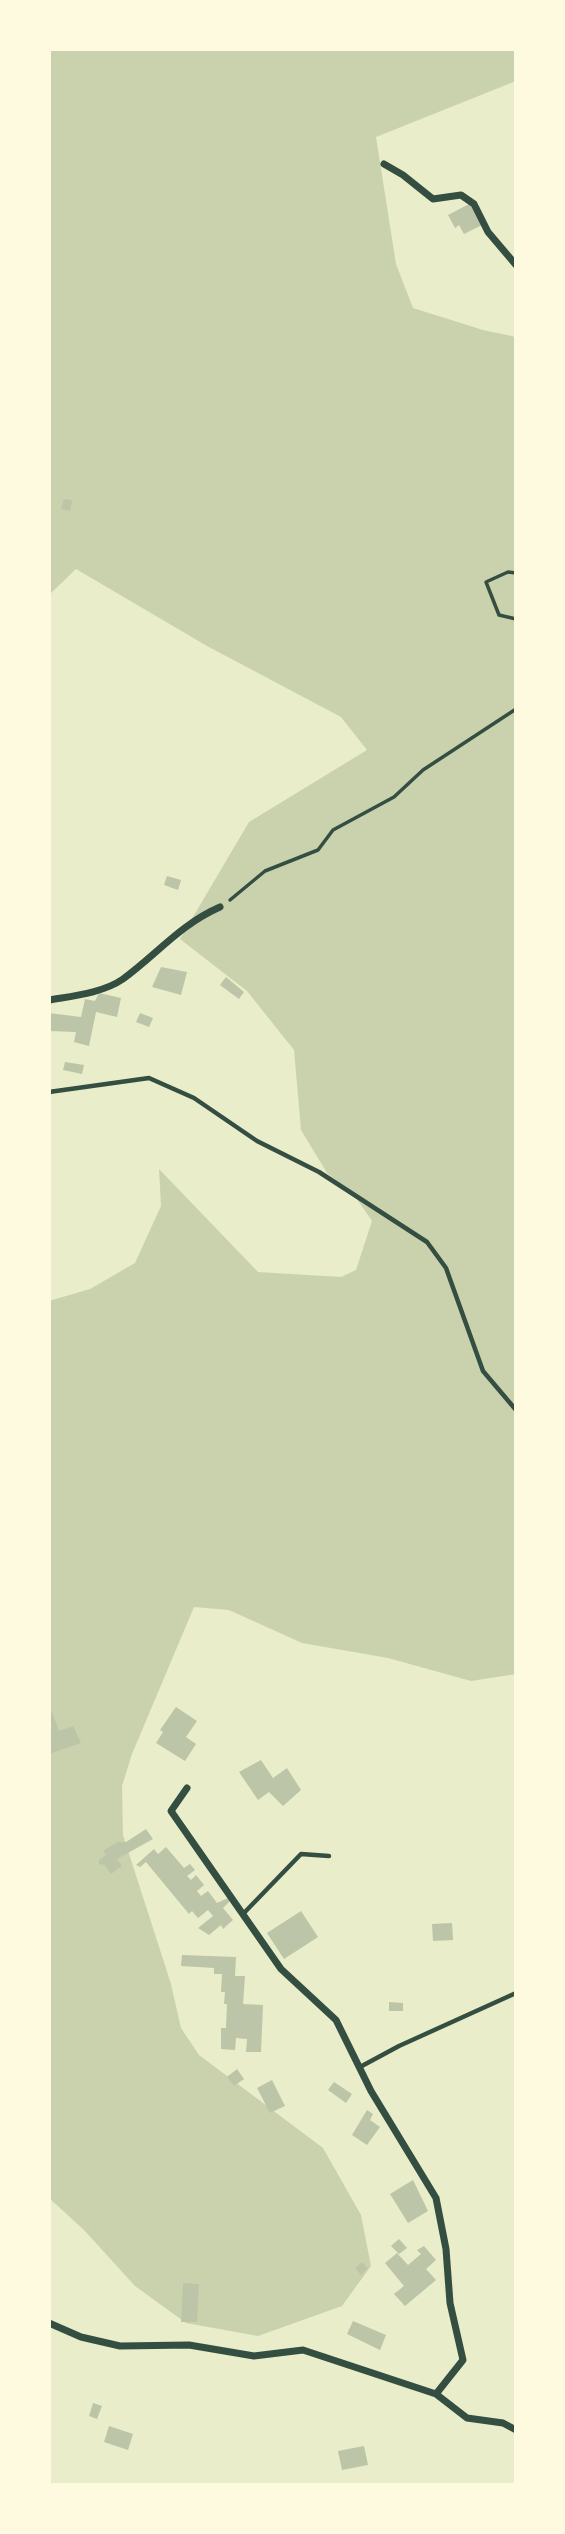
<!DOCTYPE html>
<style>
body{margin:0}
#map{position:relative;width:565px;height:2534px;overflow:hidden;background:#e9edc9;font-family:"IBM Plex Sans",sans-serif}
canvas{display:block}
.frame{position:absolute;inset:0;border:51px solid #fefae0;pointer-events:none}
</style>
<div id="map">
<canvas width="565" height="2534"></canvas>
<div class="frame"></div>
</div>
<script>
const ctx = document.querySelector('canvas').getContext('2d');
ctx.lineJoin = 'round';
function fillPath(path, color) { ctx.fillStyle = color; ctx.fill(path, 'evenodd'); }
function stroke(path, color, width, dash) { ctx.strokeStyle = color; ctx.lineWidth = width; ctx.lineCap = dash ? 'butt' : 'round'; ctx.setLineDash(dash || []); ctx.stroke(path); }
fillPath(new Path2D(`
 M49,49h467v32l-140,56 20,127 17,44 70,22 33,7v1337l-45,7 -83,-23 -86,-15 -73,-33 -35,-3 -62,147 -10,32 1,49 48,149 10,44 18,27 124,93 38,67 10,51 -29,40 -84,30 -72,-13 -51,-37 -51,-56 -35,-32v-897l41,-12 45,-26 26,-57 -2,-37 99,103 83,5 15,-7 16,-49 -18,-26 -27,-22 -26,-43 -7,-80 -47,-59 -67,-52 69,-117 118,-72 -26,-33 -134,-71 -131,-77 -27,26z`), '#cad2ad');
fillPath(new Path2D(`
 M471,203l11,22 -18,9 -5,-9 -4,3 -7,-13z
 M64,499l8,1 -2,11 -9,-2z
 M167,876l14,4 -3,10 -14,-5z
 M161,967l26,5 -6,23 -29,-8z
 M226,977l18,15 -5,7 -19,-14z
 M99,993l22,5 -4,19 -21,-5 -7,34 -15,-4 2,-10 -27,-1v-18l32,4 4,-18 10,2z
 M140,1013l13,5 -4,9 -13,-5z
 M65,1062l19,3 -2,9 -19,-4z
 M49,1704l10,27 14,-5 8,17 -32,11z
 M176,1707l21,14 -11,16 10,7 -11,17 -29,-18 7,-11 -3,-2z
 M261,1760l12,18 14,-10 14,22 -18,16 -14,-14 -11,8 -19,-28z
 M146,1829l7,10 -36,20 5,7 -11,8 -6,-9 -6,-1v-4l7,-5 -3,-4 15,-9h8z
 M166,1847l18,21 6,-4 5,6 -8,6 4,4 5,-5 8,10 -7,6 4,5 7,-5 9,12 11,-5 2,3 -7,7 10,12 -10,9 -2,-4 -12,10 -11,-7 15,-12 -5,-6 -10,8 -6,-7 -3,3 -43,-52 -6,5 -4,-2 18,-16 4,5z
 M301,1911l17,26 -34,22 -17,-26z
 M452,1923l1,17 -20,1 -1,-17z
 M182,1955l54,2 -1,19h10l-2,28 20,1 -2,47h-15l1,-13 -11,-1 -1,12 -14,-1v-21h5l1,-24h-3l1,-12h-4l1,-18h-8v-6l-33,-2z
 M389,2002l14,1v8h-14z
 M237,2069l7,10 -10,7 -7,-9z
 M272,2080l13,26 -15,7 -13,-25z
 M334,2082l18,12 -6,9 -18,-13z
 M367,2110l6,4 -3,6 10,7 -13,18 -15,-10z
 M413,2180l15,31 -20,12 -18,-29z
 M399,2239l8,9 -8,6 -8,-8z
 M424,2246l12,14 -10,9 10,11 -31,26 -11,-12 10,-8 -19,-23 12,-10 11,12 13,-11 -4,-4z
 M362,2262l6,6 -7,7 -6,-7z
 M183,2283l16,1 -2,38h-16z
 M353,2321l33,14 -6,15 -33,-16z
 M93,2403l9,3 -5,13 -8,-3z
 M109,2426l24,8 -5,16 -24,-8z
 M364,2446l4,19 -26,5 -4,-19z`), '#bcc5a7');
stroke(new Path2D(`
 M516,573l-8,-1 -22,10 13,33 17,4
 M230,900l35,-29 53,-21 15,-20 61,-33 29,-27 93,-61`), '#344e41', 3.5);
stroke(new Path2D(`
 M49,1092l100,-14 45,20 63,43 62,31 108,70 19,26 37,103 33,39
 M243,1914l58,-60 28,2
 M360,2067l39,-21 117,-53`), '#344e41', 4.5);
stroke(new Path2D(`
 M384,164l19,11 30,24 28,-4 13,9 14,28 28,33
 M49,1000c23,-4 54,-7 74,-21 34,-25 58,-55 97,-72
 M187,1788l-16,23 110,158 55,51 35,71 65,107 10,51 4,54 13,57 -27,34
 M49,2323l32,14 39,9 69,-1 65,11 49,-6 133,44 31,24 36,5 13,7`), '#344e41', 7);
</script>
